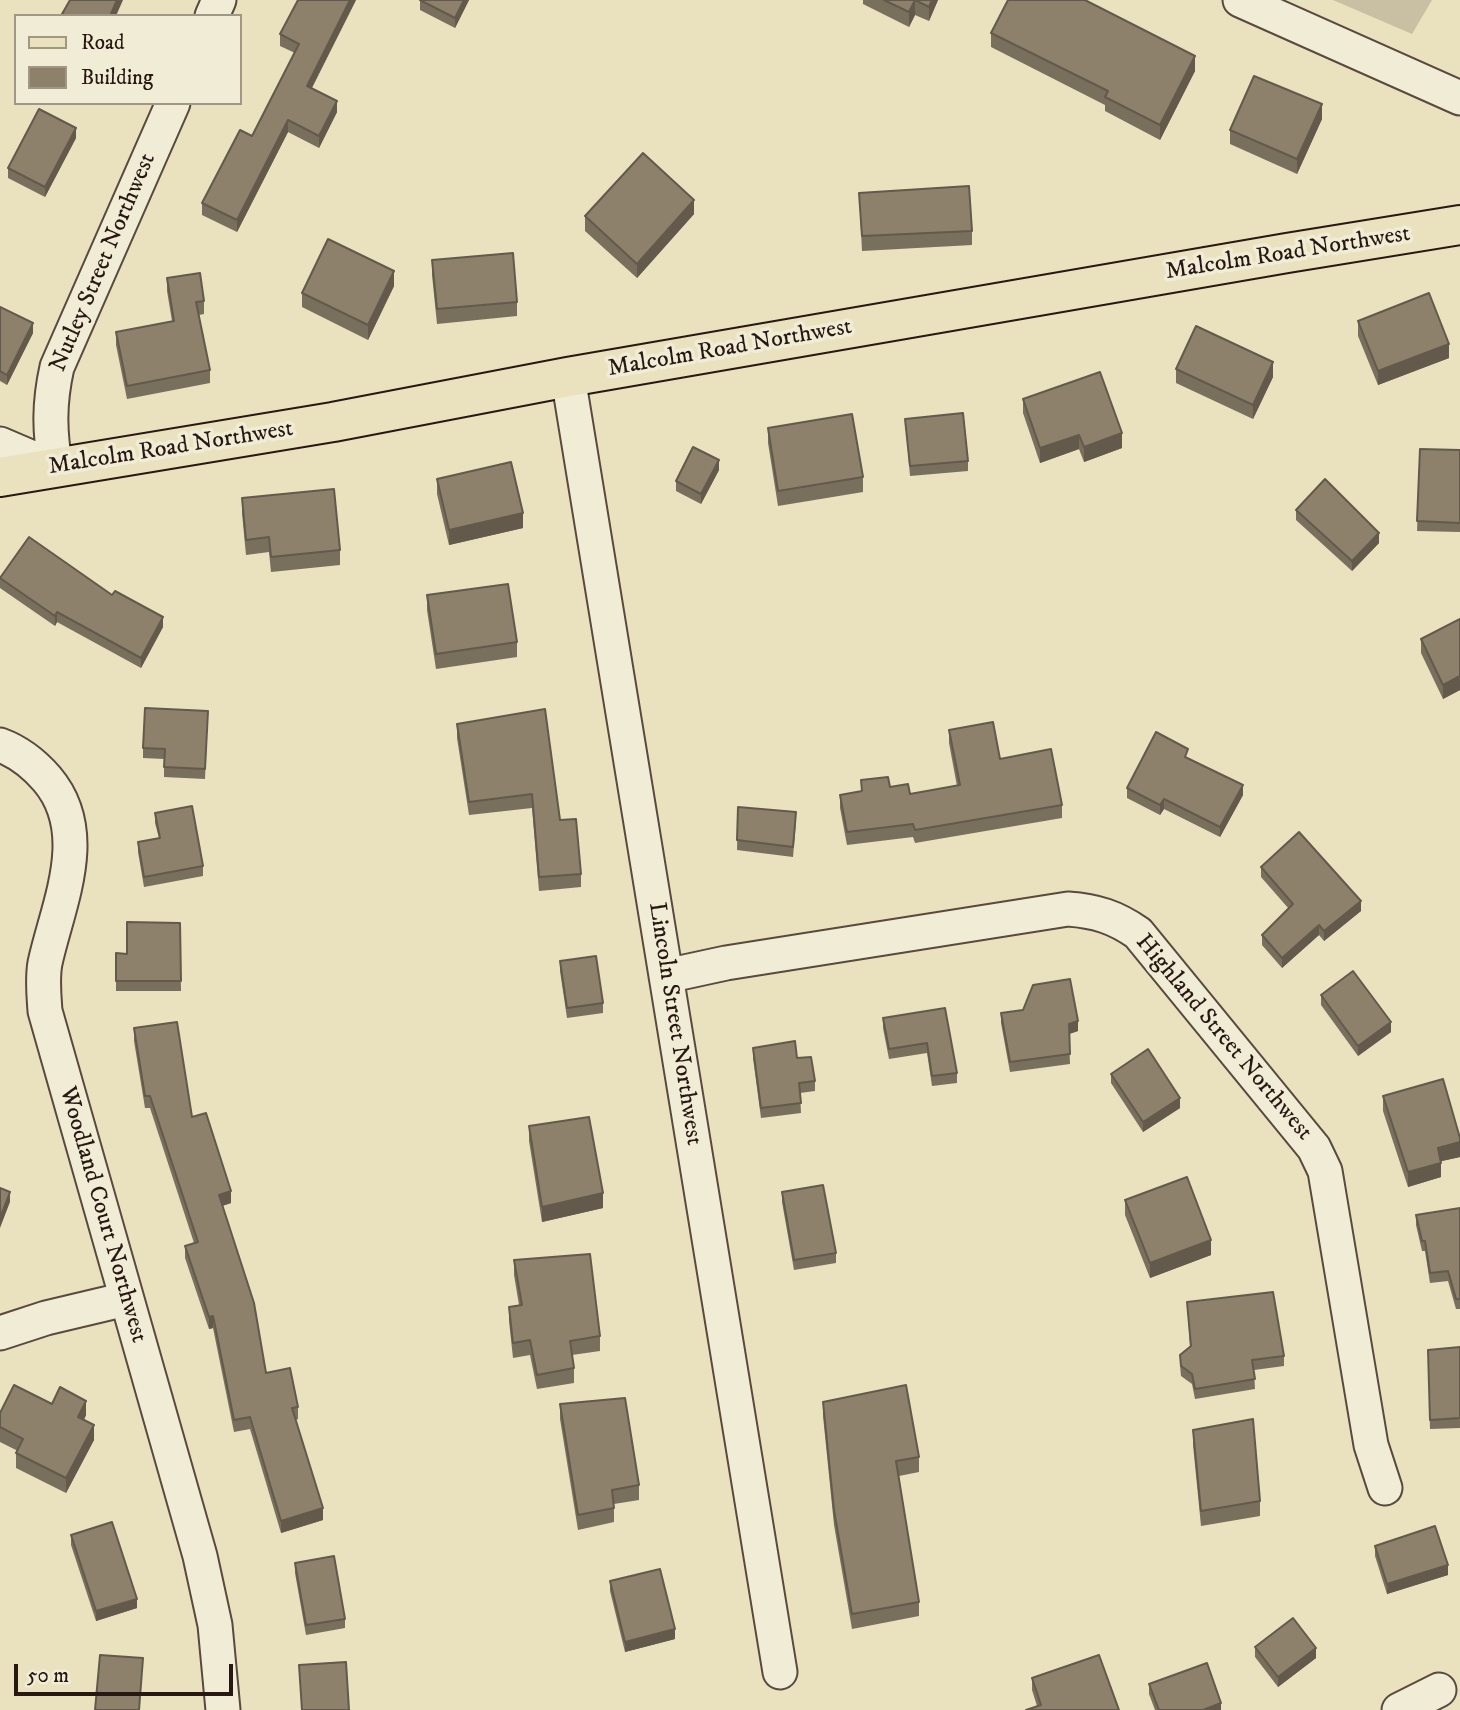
<!DOCTYPE html>
<style>
body{margin:0}
#map{position:relative;width:1460px;height:1710px;overflow:hidden;background:#eae1bf;font-family:"IM FELL DW Pica",serif}
canvas{display:block}
.legend{position:absolute;left:14px;top:14px;width:228px;height:91px;box-sizing:border-box;background:#f1ecd5;border:2px solid #a19787;margin:0;padding:9px 12px;list-style:none;font-size:21px;color:#281813}
.legend li{display:flex;align-items:center;gap:14px;height:35px}
.legend b{width:35px;border:2px solid #a19787}
.scale{position:absolute;left:14px;top:1664px;width:219px;height:32px;box-sizing:border-box;border:4px solid #281813;border-top:0;padding-left:9px;font-size:21px;line-height:24px;white-space:nowrap;color:#281813;-webkit-text-stroke:5px #f1ecd5;paint-order:stroke}
</style>
<div id="map">
<canvas width="1460" height="1710"></canvas>
<ul class="legend">
<li><b style="height:9px;background:#eae1bf"></b>Road</li>
<li><b style="height:19px;background:#8d816c"></b>Building</li>
</ul>
<div class="scale">50 m</div>
</div>
<script>
const ctx = document.querySelector('canvas').getContext('2d');
ctx.lineJoin = 'round';
function fillPath(path, color) { ctx.fillStyle = color; ctx.fill(path, 'evenodd'); }
function stroke(path, color, width, dash) { ctx.strokeStyle = color; ctx.lineWidth = width; ctx.lineCap = dash ? 'butt' : 'round'; ctx.setLineDash(dash || []); ctx.stroke(path); }
function write(font, color, halo, rows, align = 'center') {
  ctx.font = font + ' "IM FELL DW Pica",serif'; ctx.lineWidth = 7; ctx.setLineDash([]); ctx.textBaseline = 'middle'; ctx.strokeStyle = halo; ctx.fillStyle = color; for (const [text, x, y, turn = 0] of rows) {
    ctx.save(); ctx.translate(x, y); ctx.rotate((+turn || 0) * Math.PI / 180); ctx.textAlign = isNaN(turn) ? turn : align; if (halo) ctx.strokeText(text, 0, 0); ctx.fillText(text, 0, 0); ctx.restore();
  }
}
fillPath(new Path2D(`
 M1333,0h99l-20,34z`), '#c9bfa2');
const minor = new Path2D(`
 M1240,0l220,98
 M212,16l7,-16
 M568,377l212,1295
 M0,444l56,24
 M56,468c-7,-36 -7,-65 1,-101l116,-264
 M0,745c19,7 34,19 47,34 46,54 11,125 -2,184 -3,16 -1,33 0,48l155,545 15,69 8,85
 M666,976l60,-13 342,-54c28,2 47,8 70,24l176,215 11,23 46,274 14,43
 M0,1333l46,-15 80,-19
 M1399,1710l40,-20`);
const major = new Path2D(`
 M0,477l333,-55 235,-45 719,-124 173,-28`);
stroke(minor, '#584a3e', 37);
stroke(major, '#281813', 42);
stroke(minor, '#f1ecd5', 33);
stroke(major, '#eae1bf', 38);
fillPath(new Path2D(`
 M356,0l-44,88 25,24 -18,36 -31,-16 -51,100 -35,-17v-12l50,-67 43,-83 -15,-7v-12z
 M420,0h49l-14,28 -35,-18z
 M863,0h75l-9,21 -14,-6 -6,12 -46,-23z
 M991,33l204,38 -35,69 -55,-29v-6l-114,-58z
 M1322,119l-25,55 -67,-30v-14z
 M76,138l-31,59 -37,-19v-10z
 M859,193l113,38v14l-110,6z
 M694,214l-57,64 -52,-47v-15z
 M432,260l85,42v14l-80,8 -5,-49z
 M167,278l37,23v13l-5,1 11,55v13l-83,16 -11,-54v-13l56,-11 -5,-30z
 M394,286l-26,54 -66,-33v-14z
 M0,307l33,26 -26,52 -7,-4z
 M1358,321l91,37 -71,27 -20,-49z
 M1176,369l97,8 -20,42 -77,-36z
 M1023,399l99,49 -38,14 -5,-13 -39,14 -17,-50z
 M905,419l63,42v10l-58,5z
 M768,428l95,49v15l-85,14 -10,-63z
 M1420,449l40,1v82l-43,-1z
 M719,470l-18,34 -25,-13v-10z
 M437,479l86,49 -74,17 -12,-51z
 M242,498l98,52v15l-69,7 -2,-20 -23,3 -4,-42z
 M1296,510l83,33 -27,28 -56,-51z
 M0,578l112,17 51,32 -22,41 -84,-46 -2,4 -55,-38z
 M427,595l90,47v15l-81,12 -9,-59z
 M1460,619v71l-17,9 -22,-46v-14z
 M208,711l-3,68 -41,-2v-18l-21,-1v-10z
 M457,724l103,96 21,54v13l-42,4 -7,-83 -63,7 -12,-77z
 M949,730l51,29 62,46v13l-147,25 -2,-6 -66,8 -7,-37v-13l21,-4v-11l29,7 20,7 47,-8 -8,-43z
 M1188,759l55,36 -23,42 -56,-28 -4,6 -33,-17v-10z
 M738,807l58,15 -3,35 -56,-7z
 M155,813l48,53v10l-59,11 -6,-35v-10l21,-4 -4,-15z
 M1261,867l100,44 -37,30 -5,-6 -37,33 -20,-23v-10l27,-26 -28,-32z
 M180,923l1,68h-65v-38l11,1z
 M560,961l43,42v10l-36,5 -7,-47z
 M1321,995l70,37 -33,24 -37,-51z
 M945,1008l12,65v10l-25,3 -5,-33 -38,6 -6,-31v-10z
 M1001,1013l77,18 -9,3 1,30 -60,8 -9,-49z
 M134,1028l58,89 39,86 -9,3 44,167 32,34v12l-2,1 27,100 -42,13 -31,-104 -16,3 -21,-104 -4,1 -24,-71v-12l9,-3 -44,-135h-5l-11,-67z
 M753,1048l44,10 18,23v10l-15,2 1,20 -40,5 -8,-60z
 M1111,1074l69,34 -37,24 -32,-49z
 M1383,1096l77,42v19l-19,4v16l-33,10 -25,-76z
 M529,1126l74,82 -61,14 -13,-81z
 M782,1192l54,61v10l-42,7 -12,-68z
 M1125,1200l86,55 -61,23 -25,-63z
 M1460,1208v101h-4l-8,-28 -18,2 -5,-32h-3l-6,-26v-10z
 M514,1260l86,76v15l-28,4 2,13v15l-37,6 -7,-34 -17,3 -4,-37v-14l10,-2 -5,-30z
 M1187,1302l97,54v10l-30,4 1,19 -60,10 -3,-15 -11,-8 -1,-11v-10l10,-8z
 M1460,1347v81l-30,1 -2,-79z
 M823,1402l96,55v15l-20,4 20,126v14l-67,13 -18,-104 -11,-109z
 M52,1404l34,11 -2,5 10,20 -28,53 -50,-25v-15l2,-2 -18,-9v-29z
 M560,1404l79,81v15l-25,4v18l-36,8 -18,-111z
 M1193,1430l67,71v15l-59,10 -8,-81z
 M71,1535l66,73 -41,13 -25,-76z
 M1375,1546l73,29 -61,19 -12,-38z
 M295,1563l50,56v9l-39,7 -11,-62z
 M610,1581l65,58 -50,13 -15,-61z
 M1255,1647l61,11 -38,29 -23,-30z
 M1032,1678l87,32 -82,-4 -5,-16z
 M1149,1684l72,26h-66l-6,-16z`), '#796f5d');
fillPath(new Path2D(`
 M117,0h6l-7,16h-6z
 M350,0h6l-49,97v-11z
 M464,0h5l-14,28v-10z
 M915,0v15l-6,12v-15z
 M932,0h6l-9,21v-14z
 M1195,56v15l-35,69v-15z
 M337,101v11l-18,36v-12z
 M1322,104v15l-25,55v-15z
 M288,120v12l-51,100v-12z
 M76,128v10l-31,59v-10z
 M694,200v14l-57,64v-14z
 M394,271v15l-26,54v-15z
 M33,323v10l-26,52v-10z
 M1449,344v14l-71,27v-14z
 M1273,362v15l-20,42v-14z
 M1122,433v15l-38,14v-15z
 M1079,435v14l-39,14v-15z
 M719,460v10l-18,34v-10z
 M523,513v15l-74,17v-15z
 M1379,533v10l-27,28v-10z
 M57,612v10l-2,4v-10z
 M163,617v10l-22,41v-10z
 M1460,676v14l-17,9v-14z
 M1243,785v10l-23,42v-10z
 M1164,799v10l-4,6v-10z
 M1361,901v10l-37,30v-10z
 M1319,925v10l-37,33v-10z
 M1078,1021v10l-9,3v-10z
 M1391,1022v10l-33,24v-10z
 M1180,1098v10l-37,24v-10z
 M1460,1142v15l-22,5v-14z
 M1441,1163v14l-33,10v-15z
 M231,1191v12l-12,4v-12z
 M10,1192v10l-10,26v-10z
 M603,1193v15l-61,14v-15z
 M1211,1240v15l-61,23v-15z
 M213,1316v12l-4,1v-12z
 M86,1401v14l-8,17v-15z
 M94,1425v15l-28,53v-15z
 M323,1508v12l-42,13v-12z
 M1448,1565v10l-61,19v-10z
 M137,1599v9l-41,13v-10z
 M675,1629v10l-50,13v-10z
 M1316,1648v10l-38,29v-10z
 M1221,1703v7h-18z`), '#635a4c');
const building = new Path2D(`
 M70,0h47l-7,16h-44l-4,-2z
 M298,0h52l-43,86 30,15 -18,35 -31,-16 -51,100 -35,-17 38,-73 12,6 47,-92 -19,-10z
 M420,0h44l-9,18z
 M884,0h48l-3,7 -14,-7 -6,12z
 M1008,0h77l110,56 -35,69 -55,-28 3,-6 -117,-58z
 M1254,76l68,28 -25,55 -67,-29z
 M39,109l37,19 -31,59 -37,-19z
 M643,153l51,47 -57,64 -52,-48z
 M969,186l3,45 -110,5 -3,-43z
 M328,239l66,32 -26,54 -66,-32z
 M513,253l4,49 -80,7 -5,-49z
 M200,273l4,28 -8,1 14,68 -83,16 -11,-54 58,-11 -7,-43z
 M1429,293l20,51 -71,27 -20,-50z
 M0,307l33,16 -26,52 -7,-4z
 M1196,326l77,36 -20,43 -77,-36z
 M1100,372l22,61 -38,14 -5,-12 -39,13 -17,-49z
 M963,413l5,48 -58,5 -5,-47z
 M852,414l11,63 -85,14 -10,-63z
 M693,447l26,13 -18,34 -25,-13z
 M1420,449l40,1v73l-43,-2z
 M511,462l12,51 -74,17 -12,-51z
 M1325,479l54,54 -27,28 -56,-51z
 M334,489l6,61 -69,7 -2,-20 -23,3 -4,-42z
 M29,537l83,58 3,-4 48,26 -22,41 -84,-46 -2,4 -55,-38z
 M508,584l9,58 -81,12 -9,-59z
 M1460,619v57l-17,9 -22,-46z
 M145,708l63,3 -3,58 -41,-2 1,-18 -22,-1z
 M545,709l15,111 16,-1 5,55 -42,3 -7,-83 -63,8 -12,-78z
 M993,722l7,37 51,-10 11,56 -147,25 -2,-6 -66,8 -7,-37 22,-4 -1,-11 27,-3 2,10 18,-3 2,10 50,-9 -11,-55z
 M1156,732l32,17 -3,8 58,28 -23,42 -56,-28 -4,6 -33,-17z
 M192,806l11,60 -59,11 -6,-35 22,-4 -5,-25z
 M738,807l58,5 -3,35 -56,-7z
 M1299,832l62,69 -37,30 -5,-6 -37,33 -20,-23 31,-31 -32,-37z
 M127,922l53,1 1,58h-65v-28l11,1z
 M596,956l7,47 -36,5 -7,-47z
 M1353,971l38,51 -33,24 -37,-51z
 M1070,979l8,42 -9,3 1,30 -60,8 -9,-49 22,-3 10,-25z
 M945,1008l12,65 -25,3 -5,-33 -38,6 -6,-31z
 M177,1022l15,95 14,-4 25,78 -12,4 35,108 12,70 24,-5 8,39 -6,1 31,100 -42,13 -31,-104 -16,3 -21,-104 -4,1 -24,-71 13,-4 -48,-146h-5l-11,-68z
 M795,1041l2,17 14,-1 4,24 -16,2 2,20 -40,5 -8,-60z
 M1148,1049l32,49 -37,24 -32,-48z
 M1443,1079l17,59v4l-22,6 3,15 -33,9 -25,-76z
 M589,1117l14,76 -61,14 -13,-81z
 M1187,1177l24,63 -61,23 -25,-63z
 M823,1185l13,68 -42,7 -12,-68z
 M0,1188l10,4 -10,26z
 M1460,1208v91h-4l-8,-28 -18,2 -5,-32h-3l-6,-26z
 M590,1254l10,82 -30,5 4,27 -37,7 -7,-35 -17,3 -4,-36 13,-2 -8,-45z
 M1273,1292l11,64 -32,4 3,19 -60,10 -3,-15 -11,-8 -1,-11 11,-9 -4,-44z
 M1460,1347v71l-30,2 -2,-70z
 M14,1385l38,19 8,-17 26,14 -8,16 16,8 -28,53 -50,-25 7,-14 -23,-12v-14z
 M906,1385l13,72 -23,4 23,141 -67,12 -18,-104 -11,-108z
 M625,1398l14,87 -27,5 2,18 -36,7 -18,-111z
 M1253,1419l7,82 -59,10 -8,-81z
 M112,1522l25,77 -41,12 -25,-76z
 M1435,1526l13,39 -61,19 -12,-38z
 M334,1556l11,63 -39,6 -11,-62z
 M660,1569l15,60 -50,13 -15,-61z
 M1293,1618l23,30 -38,29 -23,-30z
 M100,1655l43,3 -4,52h-44z
 M1099,1655l20,55h-93l15,-5 -9,-27z
 M346,1662l3,48h-47l-3,-45z
 M1207,1663l14,40 -18,7h-44l-10,-26z`);
fillPath(building, '#8d816c');
stroke(building, '#635a4c', 2);
write('24px', '#281813', '#f1ecd5', [
 ["Malcolm Road Northwest",1288,254,-9],
 ["Nutley Street Northwest",104,263,-67],
 ["Malcolm Road Northwest",730,349,-10],
 ["Malcolm Road Northwest",171,449,-9],
 ["Lincoln Street Northwest",674,1024,81],
 ["Highland Street Northwest",1223,1038,50],
 ["Woodland Court Northwest",102,1215,74]
]);
</script>
